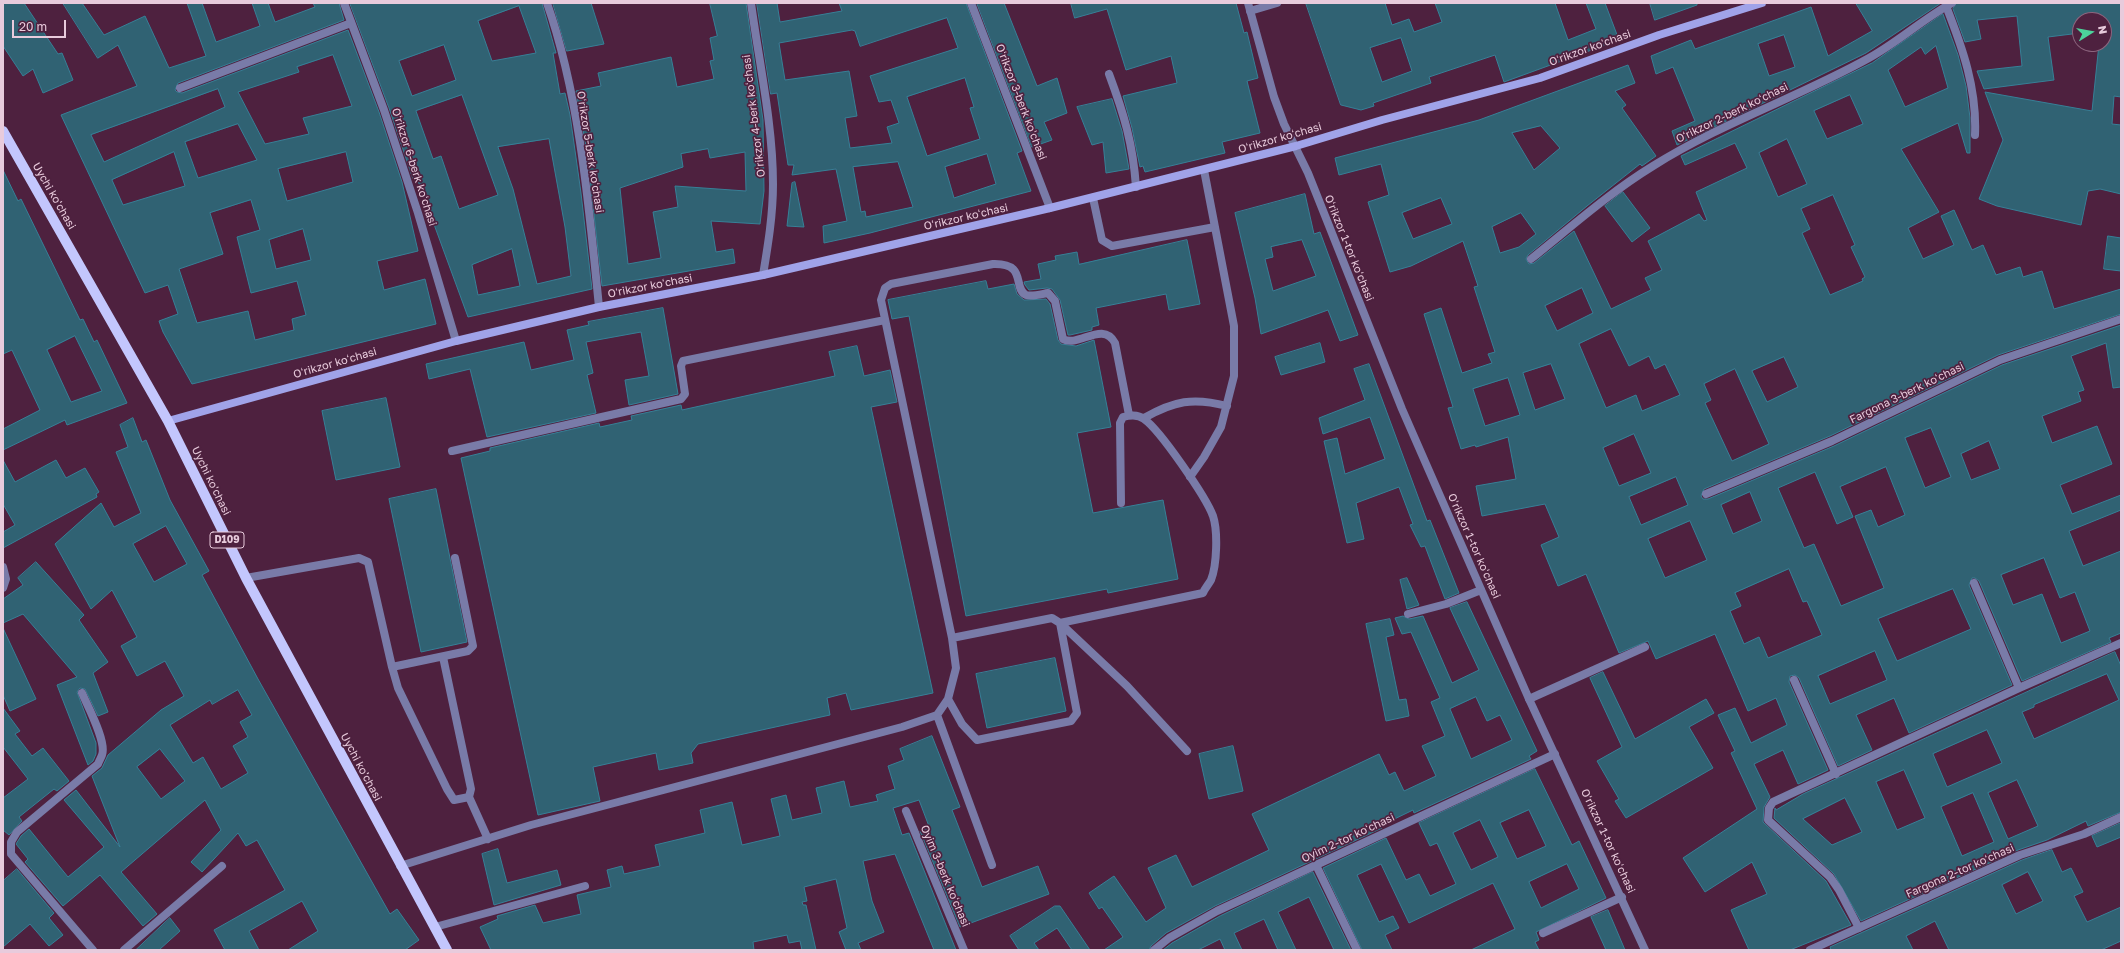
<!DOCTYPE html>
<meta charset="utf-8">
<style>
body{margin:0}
#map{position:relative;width:2124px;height:953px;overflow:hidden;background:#4e213f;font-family:"Golos Text",sans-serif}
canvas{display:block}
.frame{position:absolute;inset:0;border:4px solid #e8cbdc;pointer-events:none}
.north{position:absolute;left:2072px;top:12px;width:40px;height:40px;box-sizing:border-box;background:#4e213f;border:1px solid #8c657e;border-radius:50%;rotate:79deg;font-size:11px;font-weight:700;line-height:16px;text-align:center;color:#e8cbdc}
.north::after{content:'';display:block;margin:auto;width:14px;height:18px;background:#4cd39b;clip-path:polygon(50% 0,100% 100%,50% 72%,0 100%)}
.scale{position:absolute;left:12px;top:20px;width:54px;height:18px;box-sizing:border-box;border:2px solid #e8cbdc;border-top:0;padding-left:5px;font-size:12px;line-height:14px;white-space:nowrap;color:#e8cbdc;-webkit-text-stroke:3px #4e213f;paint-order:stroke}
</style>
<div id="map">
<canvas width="2124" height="953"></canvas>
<div class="frame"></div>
<div class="north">N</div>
<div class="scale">20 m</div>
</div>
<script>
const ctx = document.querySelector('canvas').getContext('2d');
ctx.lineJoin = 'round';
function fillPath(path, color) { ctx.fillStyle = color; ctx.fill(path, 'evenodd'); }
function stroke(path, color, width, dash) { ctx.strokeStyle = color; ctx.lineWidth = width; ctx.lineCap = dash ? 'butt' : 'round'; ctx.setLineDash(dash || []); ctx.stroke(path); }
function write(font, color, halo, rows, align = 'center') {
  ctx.font = font + ' "Golos Text",sans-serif'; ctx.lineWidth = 3.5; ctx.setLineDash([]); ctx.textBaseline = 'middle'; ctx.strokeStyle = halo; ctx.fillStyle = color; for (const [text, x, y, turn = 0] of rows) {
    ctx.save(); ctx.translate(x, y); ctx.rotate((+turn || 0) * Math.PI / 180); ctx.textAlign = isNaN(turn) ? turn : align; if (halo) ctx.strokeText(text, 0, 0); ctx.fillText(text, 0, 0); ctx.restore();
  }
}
const building = new Path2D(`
 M3,3h21l34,51 4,-1 11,27 -30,13 -10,-24 -10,7 -20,-30z
 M63,3h19l22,32 41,-19 24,52 37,-12 -19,-53h15l14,39 44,-16 -8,-23h16l7,19 40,-15 -2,-4h26l5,17 -166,63 -3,7 2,2 5,1 166,-63 31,82 23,70 16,69 -41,10 7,29 41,-11 11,45 -244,60 -29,-52 -4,-11 19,-7 -10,-29 -23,8 -84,-178 76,-29 -19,-41 -20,13zM333,55l19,51 -49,12 6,16 -44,10 -27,-52 61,-20 -2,-5zM218,89l7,18 -121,55 -13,-27zM238,124l19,36 -59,18 -13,-36zM174,152l11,34 -62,19 -11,-25zM346,152l7,30 -66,19 -9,-32zM251,200l9,30 -23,7 14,56 46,-12 9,34 -14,4 2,11 -39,10 -7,-29 -51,12 -18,-54 44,-15 -13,-41zM303,229l8,31 -35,9 -7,-29z
 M350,3h192l14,50h-3l7,41 5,-1 5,22 11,78 11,96 -124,28 -51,-139 -4,1 -24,-71zM519,6l17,47 -44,8 -14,-40zM444,45l12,35 -44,16 -13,-35zM462,95l36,100 -39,14 -18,-53 -8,3 -17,-48zM549,139l16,88 6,49 -34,8 -24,-95 -15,-42zM512,249l8,37 -42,9 -6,-30z
 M553,3h38l13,41 -37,7z
 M710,3h36l17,117 1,71 -4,33 -49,-3 5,31 17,-3 2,14 -133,23 -15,-134 -11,-61 25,-5 -3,-13 73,-16 6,30 37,-8 -4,-18 4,-1 -4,-22 7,-2zM708,149l2,9 35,-6 1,39 -71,-5 3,21 -25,5 8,46 -33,6 -8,-76 63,-21 -2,-13z
 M757,3h20l3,19 62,-11 -3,-8h127l56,148 -5,2 14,38 -161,42 -46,10 -1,-17 24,-5 -11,-52 -44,6 2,-10h-6l-11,-72 -6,1zM947,18l11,30 -88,28 9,26 12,-2 8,23 -12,4 5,16 -42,5 -5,-30 12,-2 -8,-45 -64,9 -6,-37 73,-13 3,1 5,15zM965,78l9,29 -4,1 10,31 -53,17 -20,-59zM987,154l9,30 -42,14 -9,-31zM898,162l15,45 -47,10 -1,-6 -4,1 -8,-45z
 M977,3h27l33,83 20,-8 10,35 -23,9 8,18 -20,7z
 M1071,3h165l8,30 3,-1 11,46 -11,3 13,52 -38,9 3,11 -80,19 -2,-6 -3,1 -8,-39 -9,-32 54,-13 -6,-27 -45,14 -19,-61 -32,9z
 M1306,3h79l7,22 17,-6 5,13 28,-10 -7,-19h120l13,37 28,-11 -10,-26h19l14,37 -115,42 -9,-27 -66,22 2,6 -58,20 1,3 -13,4 -20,-5zM1401,38l11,33 -30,11 -12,-34z
 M1650,3h47v2l-42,15z
 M1856,3h85l-75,50 -189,92 -5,-14 23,-10 -22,-54 -17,7 -5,-18 40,-16 4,9 116,-42 17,49 44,-25zM1784,35l11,32 -26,9 -11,-32z
 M1957,3h164v94l-7,-1 -2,28 9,1v69l-21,-5 -12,2 -7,34 -84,-19 -18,-7 24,-59 -18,-48 107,19 7,-67h5v-24h-24v13l-32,4 6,43 -70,9 -7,-18 45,-5 -5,-50 -40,4 4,19 -16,3 -12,-33z
 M1943,14l15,41 8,31 4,32v35h-3l-9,-30 -57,26 38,63 -31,16 15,31 31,-14 -13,-29 13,-6 18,40 11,-5 13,30 24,-8 3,10 19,-6 12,38 67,-20v25l-123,41 -168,81 -126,53 -3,7 2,3h5l126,-53 168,-81 119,-40v62l-8,1 -7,-45 -35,13 13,34 -6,2 3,9 -39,15 10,27 45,-17 15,38 -52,21 12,29 49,-19v15l-52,21 14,35 38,-15v82l-12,5 2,4 -89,39 -43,-100 -4,-3h-3l-3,7 43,100 -103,48 -15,-35 -38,17 16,35 -34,16 -39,-88 -4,-3 -5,1 -1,6 39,88 -30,14 -15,-34 -29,14 16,33 -6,10 -1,15 63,59 25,44 -61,25h-41l-18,-40 36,-16 -15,-32 -47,30 -22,-34 74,-49 -26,-56 4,-2 -17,-36 17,-7 16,35 36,-18 -11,-27 -28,13 -33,-77 -59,25 -8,-18 -29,12 -33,-79 -28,12 -17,-41 18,-8 -14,-33 -63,12 -6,-30 40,-7 -8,-42 -32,10 -1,-2 -14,4 -13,-41 5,-1 -29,-93 17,-6 21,65 30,-10 -4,-9 7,-2 -21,-65 4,-1 -15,-45 -52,25 -21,6 -22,-70 21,-7 -8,-31 -42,11 -4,-17 144,-38 149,-55 7,18 -20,8 11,14 -4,3 34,48 -14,10 -2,-2 -53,42 -59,49 -2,4 3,5 5,-1 40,-32 37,78 40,-19 -6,-12 17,-8 -14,-29 51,-27 5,7 3,-1 -11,-28 51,-24 -12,-25 -50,22 -4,-9 191,-93zM1936,46l12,42 -43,19 -17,-37 33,-23 4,7zM1850,95l13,29 -36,15 -13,-28zM1541,126l19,22 -26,22 -22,-37zM1787,139l20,45 -29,13 -19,-44zM1833,195l22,50 -4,2 14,30 -3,2 1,2 -33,14 -28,-62 8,-4 -9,-20zM1441,198l11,26 -39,15 -11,-26zM1521,213l15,21 -17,13 -19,6 -8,-26zM1582,288l11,25 -36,18 -12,-25zM1611,329l18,37 20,-10 6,13 10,-5 15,31 -38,16 -6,-16 -30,13 -27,-64zM1784,357l14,30 -31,15 -15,-31zM1551,364l14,35 -30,11 -12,-37zM1735,369l34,75 -37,17 -27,-58 6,-3 -7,-16zM1508,378l12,37 -35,11 -12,-37zM1931,428l20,49 -26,11 -20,-50zM1634,434l17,39 -32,13 -16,-38zM1989,441l11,28 -29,11 -10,-26zM1886,467l19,48 -27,12 -7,-17 -16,6 29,72 -43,18 -27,-62 -10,4 -26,-60 37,-16 22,52 16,-7 -13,-30zM1676,477l12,28 -47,20 -12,-28zM1750,492l12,29 -29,13 -12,-29zM1690,521l17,39 -42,18 -17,-39zM2044,558l16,40 15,-6 15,39 -29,12 -19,-49 -29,11 -12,-30zM1789,569l14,33 4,-1 15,34 -54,23 -9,-21 -15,7 -14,-33 11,-5 -6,-13zM1953,589l18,40 -74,32 -19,-42zM1875,651l12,29 -57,24 -12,-28z
 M1112,99l10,32 7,38 -23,4 -3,-31 -11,3 -15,-38z
 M3,170l15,31 3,-2 59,121 3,-1 11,23 3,-2 30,63 -60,22 -2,-5 -62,30v-21l37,-19 -28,-60 -9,4zM75,336l27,55 -31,11 -24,-52z
 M795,182l9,45 -17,-1 5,-43z
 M1623,192l27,36 -18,14 -27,-36z
 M1305,194l9,40 6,-2 38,103 -18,6 -12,-31 -67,24 -6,-36 -20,-85zM1302,240l14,36 -43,15 -8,-32 8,-2 -2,-10z
 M2108,236l13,2v33l-17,-2z
 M1187,240l13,64 -31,6 -3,-16 -70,14 3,17 -7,2v3l-22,5h-2l-8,-35 -8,-11 -5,-1 -18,2 -4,-5 -1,-3 17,-3 -3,-15 18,-4 -1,-4 22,-4 2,12z
 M986,281l2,8 26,-5 3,10 7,6 22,-1 4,5 8,36 3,4 15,2 18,-6 17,87 -34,6 16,80 70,-13 15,79 -70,14 -1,-4 -141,27 -57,-300 -17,3 -4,-19z
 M663,308l15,86 -49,11 -4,-25 24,-4 -8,-44 -55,10 7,31 -6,2 9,38 -109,24 -17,-68 -41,10 -3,-15 98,-22 7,28 43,-10 -7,-30 22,-5 -1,-3z
 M1320,343l5,19 -44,13 -6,-18z
 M857,346l7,30 26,-6 7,32 -26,5 62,286 -82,17 -5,-17 -19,5 3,17 -132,29 -7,9 2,10 -34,7 -3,-17 -63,14 7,34 -62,14 -77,-357 29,-7v-3l109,-25 1,4 32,-7 -1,-4 50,-11 1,5 153,-34 -6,-24z
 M1369,364l58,157 3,-1 29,73 -14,6 -20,-53 -4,1 -11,-22 3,-1 -14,-37 -43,16 8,36 -17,4 -23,-102 13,-3 8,36 40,-15 -15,-42 -47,17 -4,-16 46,-18 -11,-31z
 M386,398l14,69 -64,13 -14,-69z
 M133,418l9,24 4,-2 24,60 39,71 -7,4 56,104 132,235 7,-5 22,31 -14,10h-117l30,-19 -16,-30 -53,30 10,19h-34l-11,-20 71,-40 -28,-50 -11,6 -8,-13 -36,39 -11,-10 30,-32 -16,-30 -84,72 36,42 -14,12 -43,-51 -37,31 -38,-44 3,-3 -12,-15 5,-8 8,-7 39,48 36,-30 -40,-47 12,-10 44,57 -28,-71 10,-8 6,-13 53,-45 23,-14 -19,-35 -28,15 -16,-30 16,-9 -25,-47 -21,19 -36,-65 46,-41 13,24 27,-14 -25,-61 12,-5 -8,-22zM166,526l21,38 -33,18 -21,-38zM238,690l14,25 -12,7 8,15 -15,9 15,27 -27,16 -18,-32 -10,6 -23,-38 40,-25 2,4zM160,749l25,32 -24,18 -24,-32z
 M3,460l12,22 41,-22 10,18 19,-10 14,24 -3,2 1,3 -94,51v-16l12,-7 -12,-21z
 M436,489l31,153 -46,10 -32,-153z
 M36,562l48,53 -5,5 29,42 -15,11 15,39 -10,4 -13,-27 -5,-1 -3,4 19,51v11l-3,7 -5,4 -31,-80 20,-8 -54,-63 -20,9v-24l20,-14 -5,-7z
 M1407,578l12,27 -12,4 -7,-29z
 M1467,602l70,149 -8,5 2,3 -117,54 -1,-3 -33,16 2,2 -167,78 -49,27 -15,13 -2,4h-45l19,-13 -21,-30 -3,2 -10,-16 25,-17 32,46 20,-14 -18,-40 28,-13 16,32 77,-37 -17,-36 127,-60 10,21 6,-3 9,19 32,-15 -14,-30 23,-10 -14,-34 9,-4 -29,-66 -9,2 -7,-16 8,-2 6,3 14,-3 29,67 27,-13 -29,-62zM1476,697l11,24 13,-6 12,25 -41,19 -21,-50z
 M1390,619l4,16 -8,2 13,63 7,-1 3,17 -23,5 -20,-97z
 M3,628l33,71 -26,12 -7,-16z
 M2115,652l6,14v146l-33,14 -2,-5 -39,19 -29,10 -157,71 -27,-47 -60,-56 1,-10 1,2 27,-16zM2107,674l12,26 -85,39 -12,-27 12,-5v-2zM1987,730l15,33 -55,24 -14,-33zM1904,770l21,48 -28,12 -21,-48zM2017,780l21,46 -30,13 -20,-46zM1973,793l21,49 -32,14 -21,-49zM1845,798l17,34 -30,13 -29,-26z
 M1055,658l11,53 -79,17 -11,-54z
 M1603,672l32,67 71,-40 8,14 -25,14 24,41 -87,50 -11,-17 4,-2 -22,-38 25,-14 -32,-69z
 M3,708l17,23 -5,3 17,22 11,-8 26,33 -12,10 -3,-2 -35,28 3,4 -13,14 -6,-5v-32l25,-19 -25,-32z
 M932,736l28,71 -8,3 30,77 56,-21 11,28 -89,33 -40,-96 10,-2 -11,-29 -26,8 9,27 7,-2 47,117h-22l-39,-96 -32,7 9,40 12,31 -26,11 3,7h-15l-7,-18 8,-4 -11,-49 -32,8 3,14 -5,1 1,3h3l10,45h-14l-2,-9 -11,2 -2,-8 -34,7 1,8h-263l-11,-23 18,-8 -1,-3 38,-11 8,18 38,-9 -4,-19 34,-8 -4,-17 15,-4 2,8 36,-8 -5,-21 50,-12 -5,-23 32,-8 10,43 38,-9 -9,-37 15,-4 6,25 30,-7 -6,-25 28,-7 6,26 28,-6 -2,-6 19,-6 -7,-23 16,-6 -4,-11z
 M1233,746l10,45 -34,8 -10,-45z
 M1535,769l37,76 7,-4 27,57 -70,34 3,8 -4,2 4,8h-68l44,-21 -22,-46 -84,40 -28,-59 -24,11 22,47 14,-6 6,12 -14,7 7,15h-30l-39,-82 63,-30 20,42 13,-6 11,22 26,-12 -19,-41 -7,3 -11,-23zM1529,810l17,36 -29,13 -17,-36zM1480,820l18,37 -27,13 -18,-37zM1567,864l12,25 -38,19 -12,-26z
 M2121,823v14l-24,10 -5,-11z
 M498,849l9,34 50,-13 4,15 -67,20 -12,-51z
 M2052,850l10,22 9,-4 12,24 -9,4 13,26 34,-15v34l-20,9h-152l-14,-29 -29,15 7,14h-82l-1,-3 192,-87zM2028,872l15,29 -27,13 -14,-29z
 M17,869l37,44 -5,5 14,17 -14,11 -19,-22 -27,23v-66z
 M1313,872l38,78h-17l-25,-53 -31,15 18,38h-18l-14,-31 -30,14 8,17h-17l-5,-11 -22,11h-35l9,-7 48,-27z
 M1055,906h5l30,44h-18l-15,-22 -23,15 5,7h-20l-9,-14z
 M1608,910l17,40h-19l-15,-33z
 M170,918l10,13 -21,19h-23z`);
fillPath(building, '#306273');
stroke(building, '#378097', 1);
stroke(new Path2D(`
 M1946,6c17,43 31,83 29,129
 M1250,11l27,-8
 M1109,74c15,40 24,70 27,113
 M180,88l171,-65
 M1093,198l9,42 10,6 103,-19
 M1144,418c30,-17 49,-21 83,-12
 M452,451l229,-52 4,-5 -4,-28 2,-5 202,-41
 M1190,477l14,-20 17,-30 13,-51v-50l-30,-156
 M1121,503l-1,-80 3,-6c7,-2 15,-3 21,2 16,11 62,78 69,97 5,15 4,49 -2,64 -2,4 -6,8 -8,13l-143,30 67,63 60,65
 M246,578l113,-20 9,4 24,105 76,-16 5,-5 -18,-88
 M1974,583l45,105
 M1408,614l38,-10 35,-14
 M392,667l6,21 49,101 7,11 15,-3 2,-8 -28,-132
 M1794,680l42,94
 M948,699l14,25 15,16 94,-19 6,-8 -17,-90 -8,-5 -100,20
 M1529,699l116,-52
 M937,715l55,150
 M469,797l19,42
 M400,866l131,-41 371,-98 35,-12 11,-16 8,-31 -4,-30 -71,-338 4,-12 6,-4 102,-20c35,-1 19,24 33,31 6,2 16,-1 22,-2l7,8 8,38c15,9 40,-19 52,4l14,72
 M435,927l150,-41
 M1859,928l-20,-38 -9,-13 -62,-57 1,-12 4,-6 246,-114 102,-45
 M1543,933l79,-36`), '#797ba8', 8);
stroke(new Path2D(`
 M344,3l40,107 34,103 38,128
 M547,3c33,94 42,205 52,304
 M751,3c8,59 22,122 22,181 0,31 -5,61 -10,91
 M971,3l79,205
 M1248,3l26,94 10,27 24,49 94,236 127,290 116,251
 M1531,259c40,-32 78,-66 122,-93 68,-43 146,-69 216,-108 29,-16 54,-39 83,-55
 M1706,494l126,-53 168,-81 121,-41
 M3,567l3,12 -3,9
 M82,693c6,14 25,49 20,62 -1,3 -3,6 -4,9l-81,68 -6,10v12l82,96
 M906,811l58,139
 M1316,865l41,85
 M124,950l98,-84
 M1154,950l15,-12 48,-27 338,-157
 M1810,950l210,-95 64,-21 37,-17`), '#797ba8', 8);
stroke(new Path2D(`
 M168,421l288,-80 143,-34 164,-32 287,-67 246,-62 86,-26 158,-42 119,-43 103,-32`), '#a0a3e9', 8);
stroke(new Path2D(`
 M3,131l165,290 78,157 201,372`), '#c3c6fd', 10);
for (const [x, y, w] of [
 [227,540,34]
]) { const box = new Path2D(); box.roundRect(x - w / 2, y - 8, w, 16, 3); ctx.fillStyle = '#4e213f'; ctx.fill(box); stroke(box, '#e8cbdc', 1); }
write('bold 10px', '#e8cbdc', null, [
 ["D109",227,540]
]);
write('11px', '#e8cbdc', '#4e213f', [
 ["Oʻrikzor koʻchasi",1590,48,-20],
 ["Oʻrikzor 3-berk koʻchasi",1021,102,69],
 ["Oʻrikzor 2-berk koʻchasi",1732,113,-26],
 ["Oʻrikzor 4-berk koʻchasi",754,116,-97],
 ["Oʻrikzor koʻchasi",1280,138,-16],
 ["Oʻrikzor 5-berk koʻchasi",590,152,81],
 ["Oʻrikzor 6-berk koʻchasi",414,167,72],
 ["Uychi ko'chasi",54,196,60],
 ["Oʻrikzor koʻchasi",966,217,-13],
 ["Oʻrikzor 1-tor koʻchasi",1349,248,68],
 ["Oʻrikzor koʻchasi",650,286,-11],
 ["Oʻrikzor koʻchasi",335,363,-16],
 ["Fargona 3-berk koʻchasi",1907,393,-26],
 ["Uychi ko'chasi",211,481,64],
 ["Oʻrikzor 1-tor koʻchasi",1474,546,66],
 ["Uychi ko'chasi",361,767,62],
 ["Oyim 2-tor koʻchasi",1348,838,-25],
 ["Oʻrikzor 1-tor koʻchasi",1608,841,65],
 ["Fargona 2-tor koʻchasi",1960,871,-24],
 ["Oyim 3-berk koʻchasi",945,876,67]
]);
</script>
